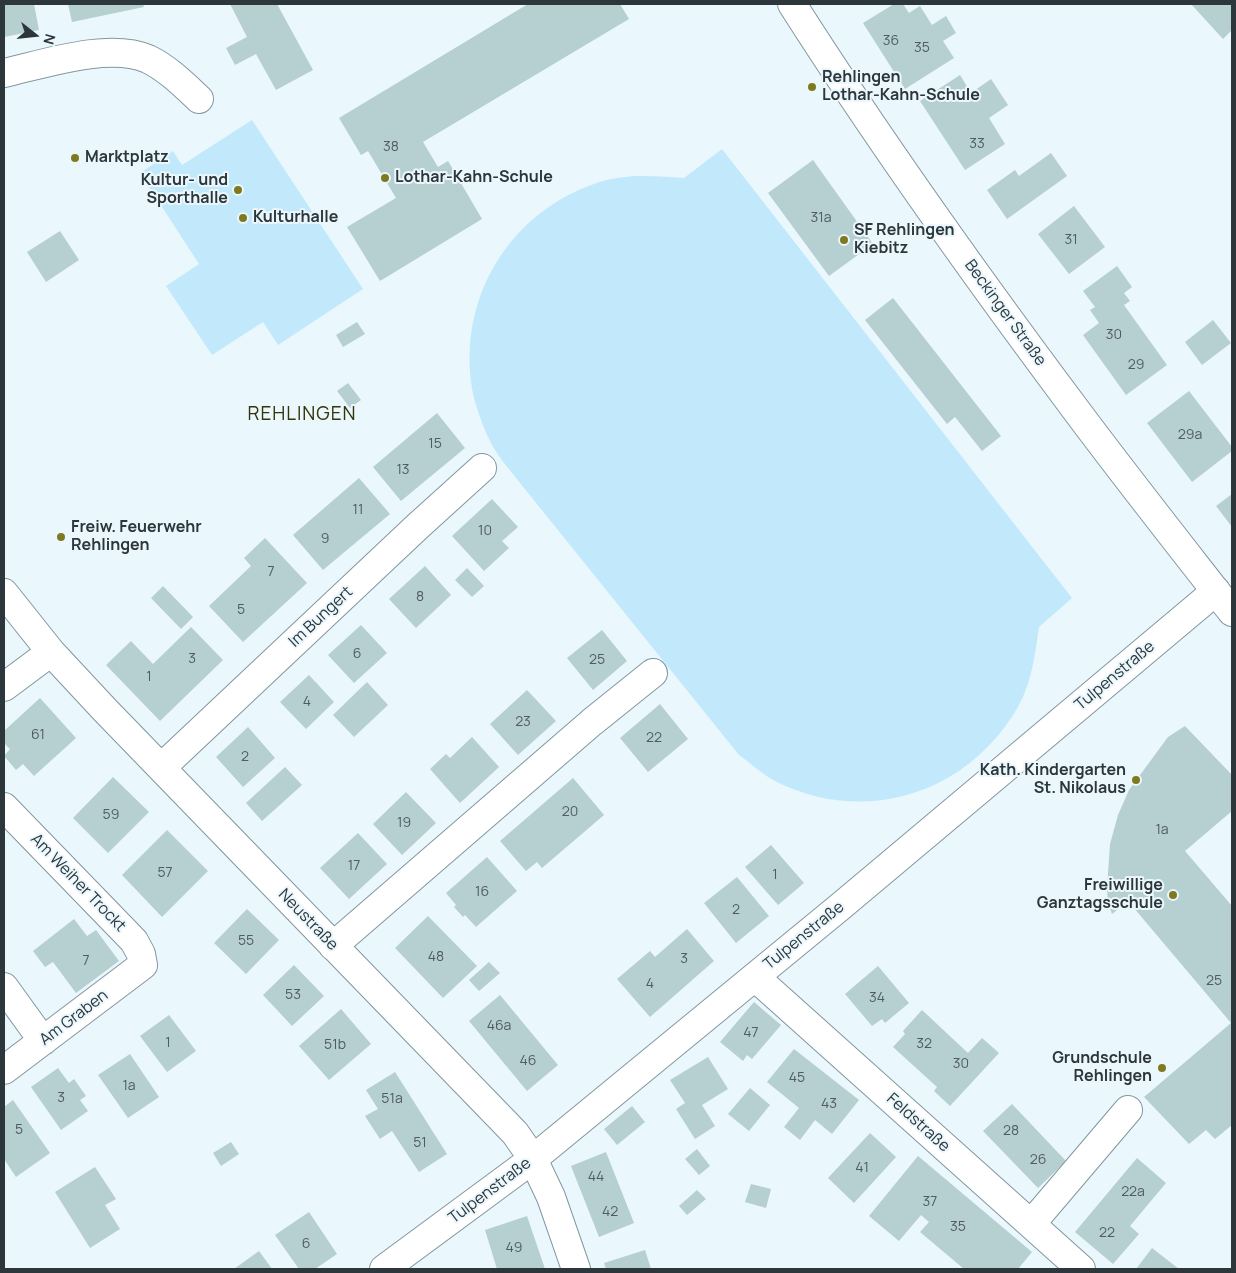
<!DOCTYPE html>
<meta charset="utf-8">
<style>
body{margin:0}
#map{position:relative;width:1236px;height:1273px;overflow:hidden;background:#eaf7fd;font-family:Manrope,sans-serif}
canvas{display:block}
.frame{position:absolute;inset:0;border:5px solid #2d363a;pointer-events:none}
.north{position:absolute;left:10px;top:10px;width:50px;height:50px;-webkit-text-stroke:4px #eaf7fd;paint-order:stroke;rotate:106deg;font-size:14px;font-weight:700;line-height:20px;text-align:center;color:#2d363a}
.north::after{content:'';display:block;margin:auto;width:18px;height:22px;background:#2d363a;clip-path:polygon(50% 0,100% 100%,50% 72%,0 100%)}
</style>
<div id="map">
<canvas width="1236" height="1273"></canvas>
<div class="frame"></div>
<div class="north">N</div>
</div>
<script>
const ctx = document.querySelector('canvas').getContext('2d');
ctx.lineJoin = 'round';
function fillPath(path, color) { ctx.fillStyle = color; ctx.fill(path, 'evenodd'); }
function stroke(path, color, width, dash) { ctx.strokeStyle = color; ctx.lineWidth = width; ctx.lineCap = dash ? 'butt' : 'round'; ctx.setLineDash(dash || []); ctx.stroke(path); }
function write(font, color, halo, rows, align = 'center') {
  ctx.font = font + ' Manrope,sans-serif'; ctx.lineWidth = 4; ctx.setLineDash([]); ctx.textBaseline = 'middle'; ctx.strokeStyle = halo; ctx.fillStyle = color; for (const [text, x, y, turn = 0] of rows) {
    ctx.save(); ctx.translate(x, y); ctx.rotate((+turn || 0) * Math.PI / 180); ctx.textAlign = isNaN(turn) ? turn : align; if (halo) ctx.strokeText(text, 0, 0); ctx.fillText(text, 0, 0); ctx.restore();
  }
}
fillPath(new Path2D(`
 M252,120l111,169 -85,56 -15,-23 -51,33 -46,-69 33,-22 -59,-91 33,-22 9,14z
 M722,149l350,449 -33,29c-4,27 -7,55 -21,80 -51,88 -155,120 -245,73 -12,-7 -23,-17 -34,-25l-223,-277c-9,-12 -20,-24 -26,-37 -6,-12 -13,-31 -16,-43 -20,-92 31,-183 120,-214 29,-11 60,-8 90,-6z`), '#c2e9fb');
fillPath(new Path2D(`
 M4,4h30l5,26 -35,7z
 M68,4h75l1,3 -72,15z
 M230,4h47l36,66 -37,20 -20,-36 -21,11 -9,-17 21,-11z
 M528,4h92l9,15 -206,123 15,25 10,-6 34,58 -102,62 -33,-54 49,-29 -28,-47 -7,4 -22,-37z
 M894,4h9l6,9 11,-7 12,19 14,-9 10,17 -13,8 11,17 -49,31 -42,-66z
 M1191,4h41v26l-9,9z
 M960,75l11,18 20,-14 17,26 -19,13 16,26 -40,26 -45,-69z
 M1051,153l16,23 -60,43 -20,-29 28,-20 4,6z
 M813,160l60,84 -44,32 -61,-83z
 M1074,206l31,41 -36,27 -31,-40z
 M60,231l19,29 -33,22 -19,-30z
 M1117,266l15,21 -8,6 6,8 -6,4 43,60 -41,30 -43,-60 16,-12 -9,-13 5,-3 -12,-16z
 M893,298l108,138 -19,15 -27,-34 -8,7 -82,-104z
 M1213,320l18,23 -29,22 -17,-23z
 M357,322l8,12 -22,13 -7,-12z
 M348,383l13,17 -11,8 -13,-17z
 M1189,391l43,56v4l-40,31 -45,-59z
 M437,413l28,35 -64,53 -28,-34z
 M359,478l31,36 -67,56 -30,-35z
 M1232,494v33l-16,-21z
 M492,499l26,28 -16,14 7,7 -25,23 -32,-35z
 M265,538l42,45 -64,59 -34,-36 42,-40 -7,-8z
 M425,566l26,29 -35,33 -27,-29z
 M467,568l17,18 -12,11 -17,-17z
 M163,586l30,31 -12,12 -30,-31z
 M361,625l26,28 -33,30 -26,-28z
 M191,627l32,33 -63,61 -54,-56 25,-24 22,23z
 M602,630l25,31 -34,29 -26,-32z
 M309,675l25,27 -28,27 -26,-27z
 M367,682l21,23 -34,32 -21,-22z
 M527,690l29,31 -38,34 -28,-31z
 M40,698l36,40 -42,38 -11,-12 -7,6 -12,-14 6,-7 -6,-6v-12z
 M660,704l28,35 -40,33 -28,-34z
 M1185,726l47,49v36l-47,40 47,55v219l-17,14 -9,-9 -17,14 -45,-47 87,-74 -103,-122 -16,13 -4,-11 -1,-15 3,-44 8,-29 11,-25 39,-53z
 M248,727l27,31 -32,29 -27,-30z
 M472,737l27,30 -39,36 -30,-34 16,-15 4,4z
 M285,767l17,18 -40,36 -16,-18z
 M113,777l36,35 -41,41 -35,-35z
 M573,778l31,37 -62,53 -5,-6 -11,9 -26,-30z
 M406,792l30,31 -34,32 -29,-31z
 M167,830l41,41 -46,46 -40,-42z
 M358,833l29,31 -38,35 -29,-31z
 M771,845l33,38 -26,22 -33,-38z
 M487,857l30,34 -41,36 -11,-12 -2,2 -9,-10 2,-2 -10,-12z
 M737,877l32,39 -33,27 -32,-40z
 M247,909l32,31 -33,34 -32,-31z
 M428,916l49,50 -34,32 -48,-50z
 M74,919l13,17 9,-6 23,31 -43,32 -23,-31 -8,5 -12,-16z
 M687,929l27,32 -64,56 -33,-38 33,-28 5,6z
 M489,962l11,11 -21,18 -10,-11z
 M294,965l30,31 -32,30 -29,-31z
 M878,966l31,37 -24,20 -3,-4 -10,7 -27,-32z
 M500,995l58,70 -31,26 -58,-70z
 M754,1002l27,23 -29,34 -5,-4 -4,6 -23,-19z
 M341,1009l30,35 -42,36 -30,-34z
 M922,1010l46,43 14,-15 17,15 -49,53 -16,-15 3,-4 -44,-40 12,-13 -2,-3z
 M169,1015l27,36 -29,21 -27,-36z
 M794,1049l65,51 -27,34 -17,-14 -15,20 -16,-13 15,-19 -32,-26z
 M130,1054l29,43 -31,21 -30,-43z
 M708,1057l20,32 -26,16 13,21 -20,13 -19,-30 9,-6 -15,-23z
 M58,1068l11,15 5,-4 12,17 -6,4 8,11 -27,19 -30,-43z
 M395,1072l52,82 -28,18 -27,-41 -12,8 -15,-23 13,-7 -12,-19z
 M750,1088l20,17 -21,26 -21,-17z
 M13,1100l37,53 -34,24 -12,-18v-52z
 M1012,1104l54,57 -28,27 -55,-57z
 M632,1106l13,16 -28,23 -13,-16z
 M870,1133l26,24 -42,46 -26,-25z
 M231,1142l8,12 -18,12 -8,-13z
 M697,1149l13,17 -11,9 -14,-16z
 M606,1152l28,71 -35,14 -28,-71z
 M918,1156l114,96 -14,17h-54l-44,-37 9,-10 -8,-7 -22,26 -30,-25z
 M1137,1158l29,25 -36,43 9,8 -26,30 -38,-32z
 M95,1167l21,32 -11,6 15,24 -30,19 -35,-56z
 M751,1184l20,5 -5,19 -21,-6z
 M697,1190l9,9 -19,16 -8,-9z
 M309,1212l28,42 -22,15h-16l-24,-34z
 M527,1216l18,53h-48l-12,-39z
 M1152,1248l27,21h-43z
 M645,1250l6,19h-45l-2,-6z
 M259,1251l13,18h-38z`), '#b6cfd1');
const minor = new Path2D(`
 M4,73c40,-9 105,-31 144,-14 19,9 36,26 51,40
 M4,593l47,59 54,58 410,423 18,26 18,38 25,72
 M4,687l47,-35
 M161,768l257,-242 64,-58
 M4,807l130,134 7,13 2,11 -139,105
 M333,946l259,-224 61,-49
 M755,977l326,292
 M4,987l39,54
 M1031,1224l97,-114
 M384,1269l149,-110 308,-253 375,-315`);
const major = new Path2D(`
 M792,4c88,138 183,271 281,402 52,70 106,138 159,206`);
stroke(minor, '#8297a0', 30);
stroke(major, '#8297a0', 30);
stroke(minor, '#fff', 28);
stroke(major, '#fff', 28);
for (const [x, y, r, color] of [
 [812,87,5,"#7f7a20"],
 [75,158,5,"#7f7a20"],
 [385,178,5,"#7f7a20"],
 [238,190,5,"#7f7a20"],
 [243,218,5,"#7f7a20"],
 [844,240,5,"#7f7a20"],
 [61,537,5,"#7f7a20"],
 [1136,780,5,"#7f7a20"],
 [1173,895,5,"#7f7a20"],
 [1162,1068,5,"#7f7a20"]
]) { const dot = new Path2D(); dot.arc(x, y, r, 0, 2 * Math.PI); ctx.fillStyle = color; ctx.fill(dot); stroke(dot, '#eaf7fd', 2); }
write('14px', '#4f5c60', null, [
 ["36",891,41],
 ["35",922,48],
 ["33",977,144],
 ["38",391,147],
 ["31a",821,218],
 ["31",1071,240],
 ["30",1114,335],
 ["29",1136,365],
 ["29a",1190,435],
 ["15",435,444],
 ["13",403,470],
 ["11",358,510],
 ["10",485,531],
 ["9",325,539],
 ["7",271,572],
 ["8",420,597],
 ["5",241,610],
 ["6",357,654],
 ["3",192,659],
 ["25",597,660],
 ["1",149,677],
 ["4",307,702],
 ["23",523,722],
 ["61",38,735],
 ["22",654,738],
 ["2",245,757],
 ["20",570,812],
 ["59",111,815],
 ["19",404,823],
 ["1a",1162,830],
 ["17",354,866],
 ["57",165,873],
 ["1",775,875],
 ["16",482,892],
 ["2",736,910],
 ["55",246,941],
 ["48",436,957],
 ["3",684,959],
 ["7",86,961],
 ["25",1214,981],
 ["4",650,984],
 ["53",293,995],
 ["34",877,998],
 ["46a",499,1026],
 ["47",751,1033],
 ["1",168,1043],
 ["32",924,1044],
 ["51b",335,1045],
 ["46",528,1061],
 ["30",961,1064],
 ["45",797,1078],
 ["1a",129,1086],
 ["3",61,1098],
 ["51a",392,1099],
 ["43",829,1104],
 ["5",19,1130],
 ["28",1011,1131],
 ["51",420,1143],
 ["26",1038,1160],
 ["41",862,1168],
 ["44",596,1177],
 ["22a",1133,1192],
 ["37",930,1202],
 ["42",610,1212],
 ["35",958,1227],
 ["22",1107,1233],
 ["6",306,1244],
 ["49",514,1248]
]);
write('bold 16px', '#2d363a', '#eaf7fd', [
 ["Rehlingen",822,78],
 ["Lothar-Kahn-Schule",822,96],
 ["Marktplatz",85,158],
 ["Lothar-Kahn-Schule",395,178],
 ["Kultur- und",228,181,"right"],
 ["Sporthalle",228,199,"right"],
 ["Kulturhalle",253,218],
 ["SF Rehlingen",854,231],
 ["Kiebitz",854,249],
 ["Freiw. Feuerwehr",71,528],
 ["Rehlingen",71,546],
 ["Kath. Kindergarten",1126,771,"right"],
 ["St. Nikolaus",1126,789,"right"],
 ["Freiwillige",1163,886,"right"],
 ["Ganztagsschule",1163,904,"right"],
 ["Grundschule",1152,1059,"right"],
 ["Rehlingen",1152,1077,"right"]
], 'left');
write('16px', '#2d363a', '#eaf7fd', [
 ["Beckinger Straße",1005,313,54],
 ["Im Bungert",321,617,-43],
 ["Tulpenstraße",1115,676,-40],
 ["Am Weiher Trockt",78,883,46],
 ["Neustraße",308,920,46],
 ["Tulpenstraße",804,936,-39],
 ["Am Graben",74,1018,-37],
 ["Feldstraße",918,1123,42],
 ["Tulpenstraße",490,1191,-37]
]);
ctx.letterSpacing = '1px';
write('19px', '#363409', '#eaf7fd', [
 ["REHLINGEN",302,415]
]);
ctx.letterSpacing = '0px';
</script>
